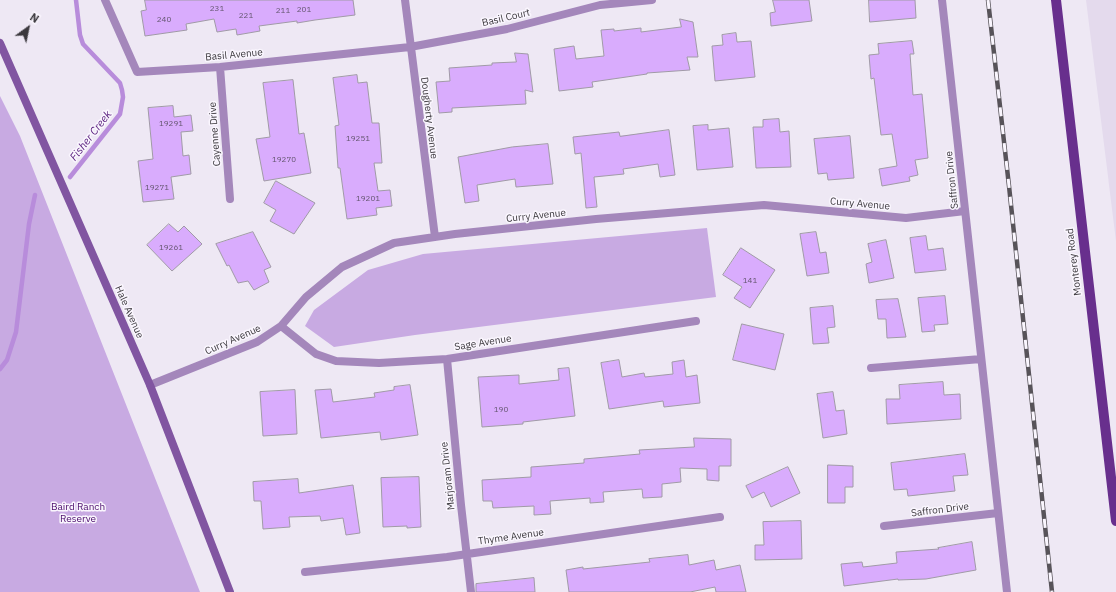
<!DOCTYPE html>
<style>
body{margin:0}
#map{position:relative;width:1116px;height:592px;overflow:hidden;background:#eee8f4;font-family:"IBM Plex Sans",sans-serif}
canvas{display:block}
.north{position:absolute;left:8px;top:8px;width:40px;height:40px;-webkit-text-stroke:3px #faf6fe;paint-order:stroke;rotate:33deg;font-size:11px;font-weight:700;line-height:16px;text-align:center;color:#3b383d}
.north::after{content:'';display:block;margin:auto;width:14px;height:18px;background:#3b383d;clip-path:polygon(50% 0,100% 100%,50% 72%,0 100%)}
</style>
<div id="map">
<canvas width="1116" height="592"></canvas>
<div class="north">N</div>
</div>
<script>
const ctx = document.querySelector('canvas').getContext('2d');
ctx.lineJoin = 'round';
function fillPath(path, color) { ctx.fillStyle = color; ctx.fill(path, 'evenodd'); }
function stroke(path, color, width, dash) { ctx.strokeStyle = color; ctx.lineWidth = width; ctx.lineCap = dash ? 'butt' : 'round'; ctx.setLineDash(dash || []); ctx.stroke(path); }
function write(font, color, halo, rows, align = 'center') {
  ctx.font = font + ' "IBM Plex Sans",sans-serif'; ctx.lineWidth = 3; ctx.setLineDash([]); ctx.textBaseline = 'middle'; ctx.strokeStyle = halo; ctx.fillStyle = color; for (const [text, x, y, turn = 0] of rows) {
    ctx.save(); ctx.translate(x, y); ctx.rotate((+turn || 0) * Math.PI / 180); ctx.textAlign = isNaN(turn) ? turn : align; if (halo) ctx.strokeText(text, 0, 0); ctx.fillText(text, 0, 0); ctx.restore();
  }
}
fillPath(new Path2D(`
 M1086,0h30v241z`), '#e4daed');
fillPath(new Path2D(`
 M0,96l20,40 180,456h-200z
 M707,228l9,69 -301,38 -81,12 -29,-21 9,-16 54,-40 55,-16z`), '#c8aae2');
stroke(new Path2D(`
 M70,177l50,-63 3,-17 -1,-7 -2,-7 -37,-39 -3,-9 -4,-35
 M0,369l7,-9 9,-28 13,-108 6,-29`), '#b88cdb', 4.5);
const building = new Path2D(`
 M145,0h208l2,15 -40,5 -18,3v-2l-38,5 1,5 -23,4 -1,-6 -19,3 -3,-13 -28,5 1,6 -42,6 -4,-25 5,-1z
 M773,0h36l3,21 -41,5 -1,-13 5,-1z
 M869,0h46l1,18 -46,4z
 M680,19l13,3 5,35h-11l3,13 -43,3v1l-55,8 1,5 -34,4 -5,-42 20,-3 2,13 28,-3 -3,-26 13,-1v2l27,-3v4l40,-5z
 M736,33l1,9 14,-1 4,36 -40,4 -3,-35 11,-1 -1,-10z
 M912,41l2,13h-4l3,41 9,-1 6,64 -13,2 3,15 -9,2 1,4 -28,5 -3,-17 18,-3 -5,-32 -11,1 -7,-57 -3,1 -2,-24 10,-1 -1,-10z
 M515,53l13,1 5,38 -8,-2 1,14 -74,4v4l-13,1 -3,-31 14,-1 -1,-13 43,-3v-2l24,-1z
 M357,75l1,8 9,-1 5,41h7l3,40h-8l4,28 12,-1 2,16 -16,2 1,7 -30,4 -7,-51h-2l-3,-42 4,-1 -6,-47z
 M293,80l6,54 5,-1 7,40 -47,8 -8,-42 14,-2 -7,-54z
 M173,106l1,11 17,-2 2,16 -12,1 2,24 6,-1 2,19 -20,3 3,22 -31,3 -5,-41 15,-2 -5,-51z
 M779,119l1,13 9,-1 2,36 -35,1 -3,-41h10v-7z
 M708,125v5l21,-2 4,39 -36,3 -4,-44z
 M669,130l6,45 -15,2 -2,-13 -35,5 1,5 -30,3 3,30 -11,1 -5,-55 -6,1 -2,-17 46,-5 1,4z
 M850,136l4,42 -26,2 -1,-7 -9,1 -4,-35z
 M548,144l5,40 -37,3 -1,-8 -38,6 2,16 -14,2 -7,-46 54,-10z
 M276,181l39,22 -21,31 -24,-13 6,-11 -12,-7z
 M169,224l9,8 6,-6 18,18 -30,27 -25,-26z
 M253,232l18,35 -7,3 5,12 -15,8 -6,-9 -10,2 -9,-18 -2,1 -11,-22z
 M816,232l4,21 6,-1 3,21 -22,3 -7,-42z
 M926,236l2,14 15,-2 3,22 -31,3 -5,-35z
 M886,240l8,38 -25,5 -3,-19 6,-2 -4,-18z
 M741,248l34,22 -25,38 -16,-10 8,-11 -19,-12z
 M945,296l3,28 -14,1 1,6 -13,1 -4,-34z
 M898,299l8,38 -19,1 -1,-19h-8l-2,-19z
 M833,306l2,21 -8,1 2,15 -16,1 -3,-36z
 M742,324l42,10 -9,36 -42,-10z
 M619,360l3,17 22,-4 1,4 28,-3 -1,-12 12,-2 2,17 11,-2 3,28 -36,4 -1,-6 -54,8 -8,-46z
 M569,368l6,48 -52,6v2l-41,3 -4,-50 41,-2v9l40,-4 -1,-11z
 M943,382l1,13 16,-1 1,25 -74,5 -1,-25h14l-1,-14z
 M410,385l8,50 -37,5 -1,-8 -59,6 -6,-48 16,-1 2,13 42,-5 -1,-4 20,-3v-3z
 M295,390l2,44 -34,2 -3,-44z
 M833,392l3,19 8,-1 3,24 -24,4 -6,-44z
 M694,438l37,1v27h-12v15l-12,-1v-11l-27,-1 1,14 -19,2v13l-19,1 -1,-9 -39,3 1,10 -14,1v-5l-40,3 1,13 -17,1v-9l-41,2 -1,-7h-9l-1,-21 49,-3v-10l53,-4v-4l56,-5 -1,-4 55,-3z
 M965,454l3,21 -15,1 2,15 -47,5 -1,-7 -13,1 -3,-27z
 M828,465l25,1v21h-8v16h-17z
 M788,467l12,26 -29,14 -7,-15 -12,6 -6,-12z
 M419,477l2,50 -14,1v-2l-24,1 -2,-49z
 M298,479l1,14 54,-8 7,48 -14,2 -3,-17 -22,3 -1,-5 -31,1 1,10 -27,2 -2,-28h-7l-1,-19z
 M801,521l1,38 -47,1v-15h9l-1,-23z
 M972,542l4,28 -50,9 -28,1v-1l-54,7 -3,-22 21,-2 1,5 34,-4 -1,-11 43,-3 -1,-1z
 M688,555l1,10 25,-5 2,10 24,-5 6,27h-30l-1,-5 -25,5h-121l-3,-22 17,-3v2l67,-7 -1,-3z
 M534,578l1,14h-59v-8z`);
fillPath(building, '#d9acfd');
stroke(building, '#a09aa6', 1);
stroke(new Path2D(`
 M105,0l32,72 83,-5 190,-20 97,-18 93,-24 52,-5
 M405,0l30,237
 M942,0l65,592
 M220,67l10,132
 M281,326l35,28 20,7 43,2 68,-4 249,-38
 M447,359l14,146 10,87
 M871,368l110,-9
 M150,385l107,-43 24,-16 25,-29 36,-30 52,-24 61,-9 141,-15 168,-14 142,13 59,-7
 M884,526l114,-13
 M305,572l142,-15 273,-40`), '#a487bb', 8);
stroke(new Path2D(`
 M0,43l150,342 80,207`), '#8155a1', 8);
stroke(new Path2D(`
 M1056,0l60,521`), '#682f8d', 10);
const rail = new Path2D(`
 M988,0l21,186 43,406`);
stroke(rail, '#575359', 4.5);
stroke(rail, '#faf6fe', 3, [9]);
write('8px', '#62556d', null, [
 ["231",217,9],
 ["201",304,10],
 ["211",283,11],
 ["221",246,16],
 ["240",164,20],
 ["19291",171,124],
 ["19251",358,139],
 ["19270",284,160],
 ["19271",157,188],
 ["19201",368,199],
 ["19261",171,248],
 ["141",750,281],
 ["190",501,410]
]);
write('10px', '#3b383d', '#faf6fe', [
 ["Basil Court",506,18,-13],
 ["Basil Avenue",234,55,-5],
 ["Dougherty Avenue",429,118,83],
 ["Cayenne Drive",215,134,-94],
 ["Saffron Drive",952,180,-96],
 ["Curry Avenue",860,204,5],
 ["Curry Avenue",536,216,-6],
 ["Monterey Road",1074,262,-97],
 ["Hale Avenue",129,312,66],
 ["Curry Avenue",233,340,-24],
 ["Sage Avenue",483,343,-9],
 ["Marjoram Drive",448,476,-96],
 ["Saffron Drive",940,510,-7],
 ["Thyme Avenue",511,537,-8]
]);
write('10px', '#4a0b6b', '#faf6fe', [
 ["Baird Ranch",78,507],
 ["Reserve",78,519]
]);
write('italic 11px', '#5c2380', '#faf6fe', [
 ["Fisher Creek",91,136,-52]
]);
</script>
